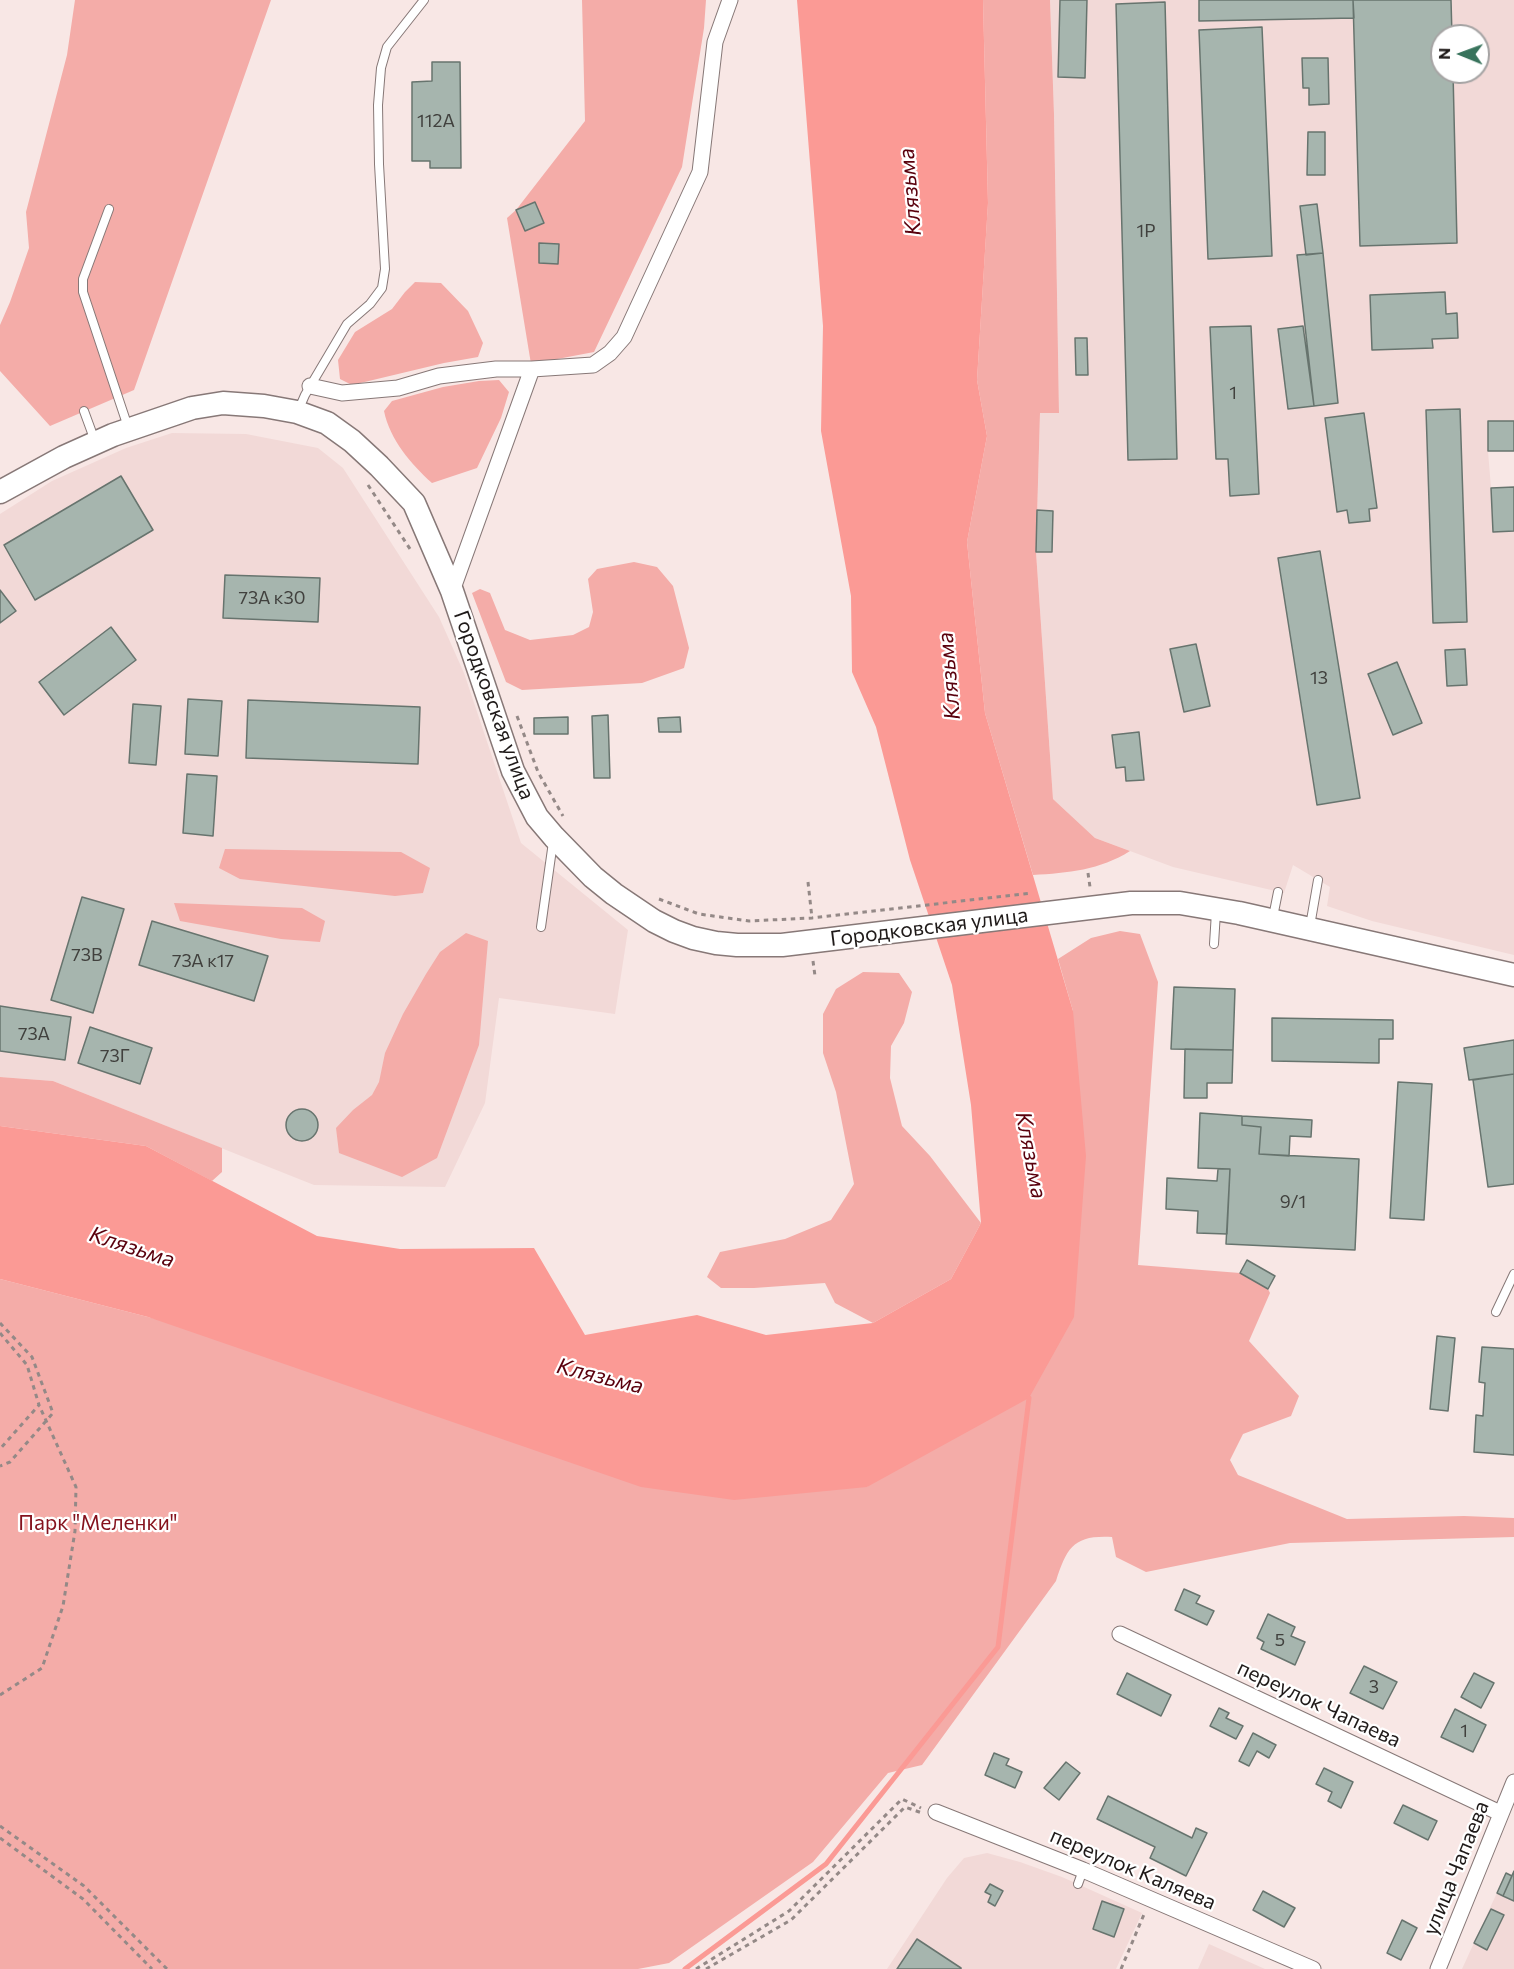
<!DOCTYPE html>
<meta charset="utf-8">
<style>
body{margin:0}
#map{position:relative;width:1514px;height:1969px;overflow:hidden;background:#f8e7e5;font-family:Commissioner,sans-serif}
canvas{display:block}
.north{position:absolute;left:1430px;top:24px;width:60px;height:60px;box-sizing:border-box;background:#fff;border:2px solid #a5a3a3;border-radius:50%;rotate:271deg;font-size:16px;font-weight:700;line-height:24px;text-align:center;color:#1f1a19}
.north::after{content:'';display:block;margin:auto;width:21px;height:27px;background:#38735c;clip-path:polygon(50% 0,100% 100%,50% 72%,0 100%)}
</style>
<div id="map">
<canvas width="1514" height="1969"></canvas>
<div class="north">N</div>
</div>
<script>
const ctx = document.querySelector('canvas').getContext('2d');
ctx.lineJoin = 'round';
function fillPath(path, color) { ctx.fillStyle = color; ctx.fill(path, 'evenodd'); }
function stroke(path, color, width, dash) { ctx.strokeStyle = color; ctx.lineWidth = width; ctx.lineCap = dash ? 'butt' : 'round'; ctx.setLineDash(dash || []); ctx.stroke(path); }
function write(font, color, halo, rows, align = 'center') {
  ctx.font = font + ' Commissioner,sans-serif'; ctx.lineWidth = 4.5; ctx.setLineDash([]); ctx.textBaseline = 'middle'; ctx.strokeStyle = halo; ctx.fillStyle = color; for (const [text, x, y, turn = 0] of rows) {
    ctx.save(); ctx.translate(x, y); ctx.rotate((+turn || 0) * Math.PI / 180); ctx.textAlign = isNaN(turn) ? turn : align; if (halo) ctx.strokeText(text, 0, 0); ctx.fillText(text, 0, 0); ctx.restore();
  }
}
fillPath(new Path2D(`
 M1050,0h464v451h-26l3,37 23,-1v468l-142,-34 -45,-15 3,-19 -37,-22 -9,28 -111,-26 -78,-29 -42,-39 -17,-247 4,-139 19,-1 -5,-298zM1442,36h36v36h-36z
 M172,433l74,1 72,14 25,20 96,149 25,56 57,170 107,87 -13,84 -116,-16 -14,105 -40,84 -131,-2 -261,-104 -53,-4v-563l52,-33 74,-33z
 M987,1853l33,9 42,15 80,36 -26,56h-229l60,-91 17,-20z
 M1514,1871v98h-52l44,-96 6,3z
 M1209,1944l56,25h-67z`), '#f2d9d7');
fillPath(new Path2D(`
 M75,0h196l-137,390 -84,36 -50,-55v-46l10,-23 19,-54 -3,-36 41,-157z
 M582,0h124l-2,28 -22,139 -88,185 -63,12 -24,-146 9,-8 69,-89z
 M983,0h67l4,114 5,299h-19l-4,139 17,247 42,39 35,13c-30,19 -62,22 -97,24l-48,-162 -18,-171 20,-106 -10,-56 11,-178z
 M415,282l26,1 27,28 15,32 -5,14 -34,6 -92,22 -12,-6 -2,-19 17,-28 37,-23 13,-17z
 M499,380l10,12 -8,26 -24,50 -45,15c-21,-19 -42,-43 -48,-72l8,-10 51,-14 36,-6z
 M634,562l23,5 16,19 16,62 -5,20 -42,15 -120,7 -16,-8 -34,-89 8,-4 10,4 15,37 25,10 43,-5 16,-8 4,-15 -5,-33 9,-10z
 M225,849l176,3 29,16 -7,25 -28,3 -155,-17 -21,-11z
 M174,903l128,5 23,13 -5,21 -39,-3 -101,-18z
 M1120,931l20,3 18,48 -20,283 102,8 28,16 2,4 -21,48 50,55 -8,20 -48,18 -13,26 8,15 109,44 117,-3 50,2v19l-224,6 -144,29 -30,-15 -4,-20c-38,-2 -45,10 -56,44l-134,184 -34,8 -75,89 -144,101 -31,6h-638v-690l148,38 719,170 206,-476 -15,-52 33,-21z
 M466,933l22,8 -9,104 -42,113 -35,19 -63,-24 -3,-25 17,-18 19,-15 7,-13 6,-29 18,-39 23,-40 14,-22z
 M863,972l36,1 13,19 -8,31 -13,23 -1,32 12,48 28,30 51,67 -30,56 -78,44 -38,-20 -10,-20 -71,5h-33l-14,-11 13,-25 65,-13 46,-19 23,-36 -18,-92 -13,-39v-39l13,-25z
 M0,1077l53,4 169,67v24l-10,9 -66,-35 -146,-20z`), '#f4aca8');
fillPath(new Path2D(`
 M797,0h186l5,203 -11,177 10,56 -20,106 18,171 88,298 13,145 -12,161 -45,81 -162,89 -133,13 -93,-13 -493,-170 -148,-38v-153l146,20 171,90 83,13 134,-1 51,87 112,-20 69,20 107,-12 78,-44 30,-56 -10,-118 -19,-120 -42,-125 -34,-133 -24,-55 -1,-76 -30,-165 2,-105z`), '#fb9a95');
stroke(new Path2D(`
 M685,1969l141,-105 172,-217 31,-249`), '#fb9a95', 5);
const building = new Path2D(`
 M1060,0h27l-2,78 -27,-1z
 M1199,0h154l1,18 -155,3z
 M1353,0h98l1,36h-10v36h11l4,171 -97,3z
 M1165,2l12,457 -49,1 -12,-456z
 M1262,27l10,229 -64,3 -9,-229z
 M1302,58h26l1,46 -20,1v-17h-6z
 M432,62h28l1,106h-31v-7h-18v-79l20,-1z
 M1308,132h17v43h-18z
 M535,202l9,21 -19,8 -9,-21z
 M1317,204l6,49 -17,2 -6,-49z
 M539,243l20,1 -1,20 -19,-1z
 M1323,253l15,150 -24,3 -17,-151z
 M1445,292l1,22 11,-1 1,25 -26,1 1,9 -61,2 -2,-55z
 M1251,326l8,168 -29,2 -2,-37h-12l-6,-132z
 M1303,326l11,80 -26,3 -10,-80z
 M1075,338h12l1,37h-12z
 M1460,409l7,213 -34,1 -7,-213z
 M1364,413l13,95 -8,1 1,12 -21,2 -2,-13 -10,2 -12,-94z
 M1488,421h26v30h-26z
 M121,476l32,54 -118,70 -31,-55z
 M1514,487v44l-21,1 -2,-44z
 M1037,510l16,1 -1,41h-16z
 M1320,551l40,247 -43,7 -39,-247z
 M225,575l95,3 -2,44 -95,-4z
 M0,590l16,21 -16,12z
 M111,627l25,33 -72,55 -25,-33z
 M1196,644l14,62 -26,6 -14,-63z
 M1465,649l2,36 -20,1 -2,-36z
 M1397,662l25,61 -29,12 -25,-61z
 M188,699l34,2 -4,55 -33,-2z
 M248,700l172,7 -2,57 -172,-6z
 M133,704l28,2 -5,59 -27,-2z
 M608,715l2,63h-16l-2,-62z
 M568,717v17h-34v-16z
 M680,717l1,15h-22l-1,-14z
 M1139,732l5,48 -18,1 -1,-14 -9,1 -4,-33z
 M187,774l30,2 -4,60 -30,-3z
 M82,897l42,12 -31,104 -42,-13z
 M152,921l116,35 -14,45 -115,-36z
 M1174,987l61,2 -2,61 -62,-1z
 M0,1006l71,11 -6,43 -65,-9z
 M1272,1018l121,2v19h-14v24l-107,-2z
 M90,1027l62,21 -12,36 -62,-21z
 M1514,1040v34l-45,6 -5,-32z
 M1185,1049l48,1 -1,33h-25v15h-23z
 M1514,1074v110l-26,3 -15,-107z
 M1398,1082l34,2 -8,136 -34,-2z
 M286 1125a16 16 0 1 1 32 0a16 16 0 1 1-32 0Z
 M1200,1113l42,3v9l19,2 -2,27 100,5 -4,91 -129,-6 4,-75 -32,-1z
 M1242,1116l70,4 -1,17 -21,-1 -1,20 -30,-2 2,-27 -19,-2z
 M1218,1169h12l-3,65 -30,-1 1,-22 -32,-2 1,-31 50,3z
 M1247,1260l28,16 -7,13 -28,-16z
 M1437,1336l18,2 -7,73 -18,-2z
 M1482,1347l32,2v106l-40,-3 2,-37 7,1 2,-33 -6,-1z
 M1184,1589l16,7 -4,7 18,8 -7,14 -32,-15z
 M1268,1614l27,13 -4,9 14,6 -10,23 -34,-16 3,-7 -7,-4z
 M1364,1666l33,16 -14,27 -33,-16z
 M1127,1673l44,22 -10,21 -44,-22z
 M1474,1673l20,10 -13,25 -20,-11z
 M1219,1708l10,5 -3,5 17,8 -7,13 -26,-13z
 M1455,1709l31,16 -13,27 -32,-15z
 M1253,1733l23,12 -7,13 -12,-7 -8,15 -10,-5z
 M994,1753l15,6 -3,6 16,7 -7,16 -30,-13z
 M1066,1762l14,11 -21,27 -15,-12z
 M1324,1768l29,14 -12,26 -13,-7 4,-9 -16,-8z
 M1108,1796l84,42 4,-10 11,5 -21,43 -36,-18 5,-11 -58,-28z
 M1403,1805l34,16 -9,19 -34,-17z
 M1514,1871v30l-11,-5z
 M1506,1873l6,3 -9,20 -6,-3z
 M990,1884l13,7 -8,15 -7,-4 3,-7 -6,-3z
 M1263,1891l32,17 -11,19 -31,-17z
 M1102,1901l22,8 -10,28 -21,-8z
 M1491,1909l13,6 -17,35 -13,-7z
 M1402,1920l15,8 -16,32 -14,-7z
 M917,1939l44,29v1h-64z`);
fillPath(building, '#a6b5ae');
stroke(building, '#67746e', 1.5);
const lane = new Path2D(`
 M109,209l-26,70v13l45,135
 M84,411l11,30
 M298,411l7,-16 42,-71 23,-20 12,-16 3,-19 -6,-105 -1,-59 3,-37 6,-21 37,-47
 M1273,917l5,-25
 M1310,926l8,-46
 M541,927l12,-85
 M1214,944l2,-32
 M1496,1312l18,-38
 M1078,1884l5,-14`);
const street = new Path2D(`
 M310,386l32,7 56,-5 41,-12 57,-7h36
 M452,591l80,-222 61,-4 17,-12 14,-16 76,-165 15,-130 15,-42
 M1120,1634l380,179
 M936,1812l147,58 230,99
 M1438,1969l76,-187`);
const secondary = new Path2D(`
 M0,492l64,-35 49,-22 79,-27 31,-5 41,3 33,6 30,11 25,18 27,25 35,37 38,88 61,180 24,46 17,20 39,40 21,17 40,27 20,10 19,7 23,5 21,2h45l349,-42h49l59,10 275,62`);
stroke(lane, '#877877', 10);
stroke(street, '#877877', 17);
stroke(secondary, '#877877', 25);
stroke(new Path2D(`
 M368,485l44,67
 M517,716l21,56 25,44
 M1088,873l2,14
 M808,882l4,36
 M659,899l40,15 50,7 63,-3 220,-25
 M813,961l2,15
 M0,1323l32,34 21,56 -43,49 -10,4
 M0,1333l27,32 12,40 -39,44
 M0,1695l42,-27 21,-62 12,-75 1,-44 -37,-82
 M0,1826l84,60 83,83
 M0,1838l83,61 69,70
 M696,1969l93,-58 113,-112 19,9
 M706,1969l85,-49 114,-113 17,6
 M1121,1969l24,-57`), '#948987', 3, [4.5, 4.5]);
stroke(lane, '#fff', 8);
stroke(street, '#fff', 15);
stroke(secondary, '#fff', 22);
write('18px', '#41413e', null, [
 ["112А",436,121],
 ["1Р",1146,231],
 ["1",1233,393],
 ["73А к30",272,598],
 ["13",1319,678],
 ["73В",87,955],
 ["73А к17",203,961],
 ["73А",34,1034],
 ["73Г",115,1056],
 ["9/1",1293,1202],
 ["5",1280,1640],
 ["3",1374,1687],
 ["1",1464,1731]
]);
write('21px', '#1f1a19', '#fff', [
 ["Городковская улица",494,705,70],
 ["Городковская улица",929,927,-7],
 ["переулок Чапаева",1319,1704,25],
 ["улица Чапаева",1456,1868,-68],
 ["переулок Каляева",1133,1869,23]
]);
write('21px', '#85121d', '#fff', [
 ["Парк \"Меленки\"",98,1523]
]);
write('italic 22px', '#5a010d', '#fff', [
 ["Клязьма",910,192,-95],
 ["Клязьма",949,676,-95],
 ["Клязьма",1031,1155,79],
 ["Клязьма",132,1247,18],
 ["Клязьма",600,1376,14]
]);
</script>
